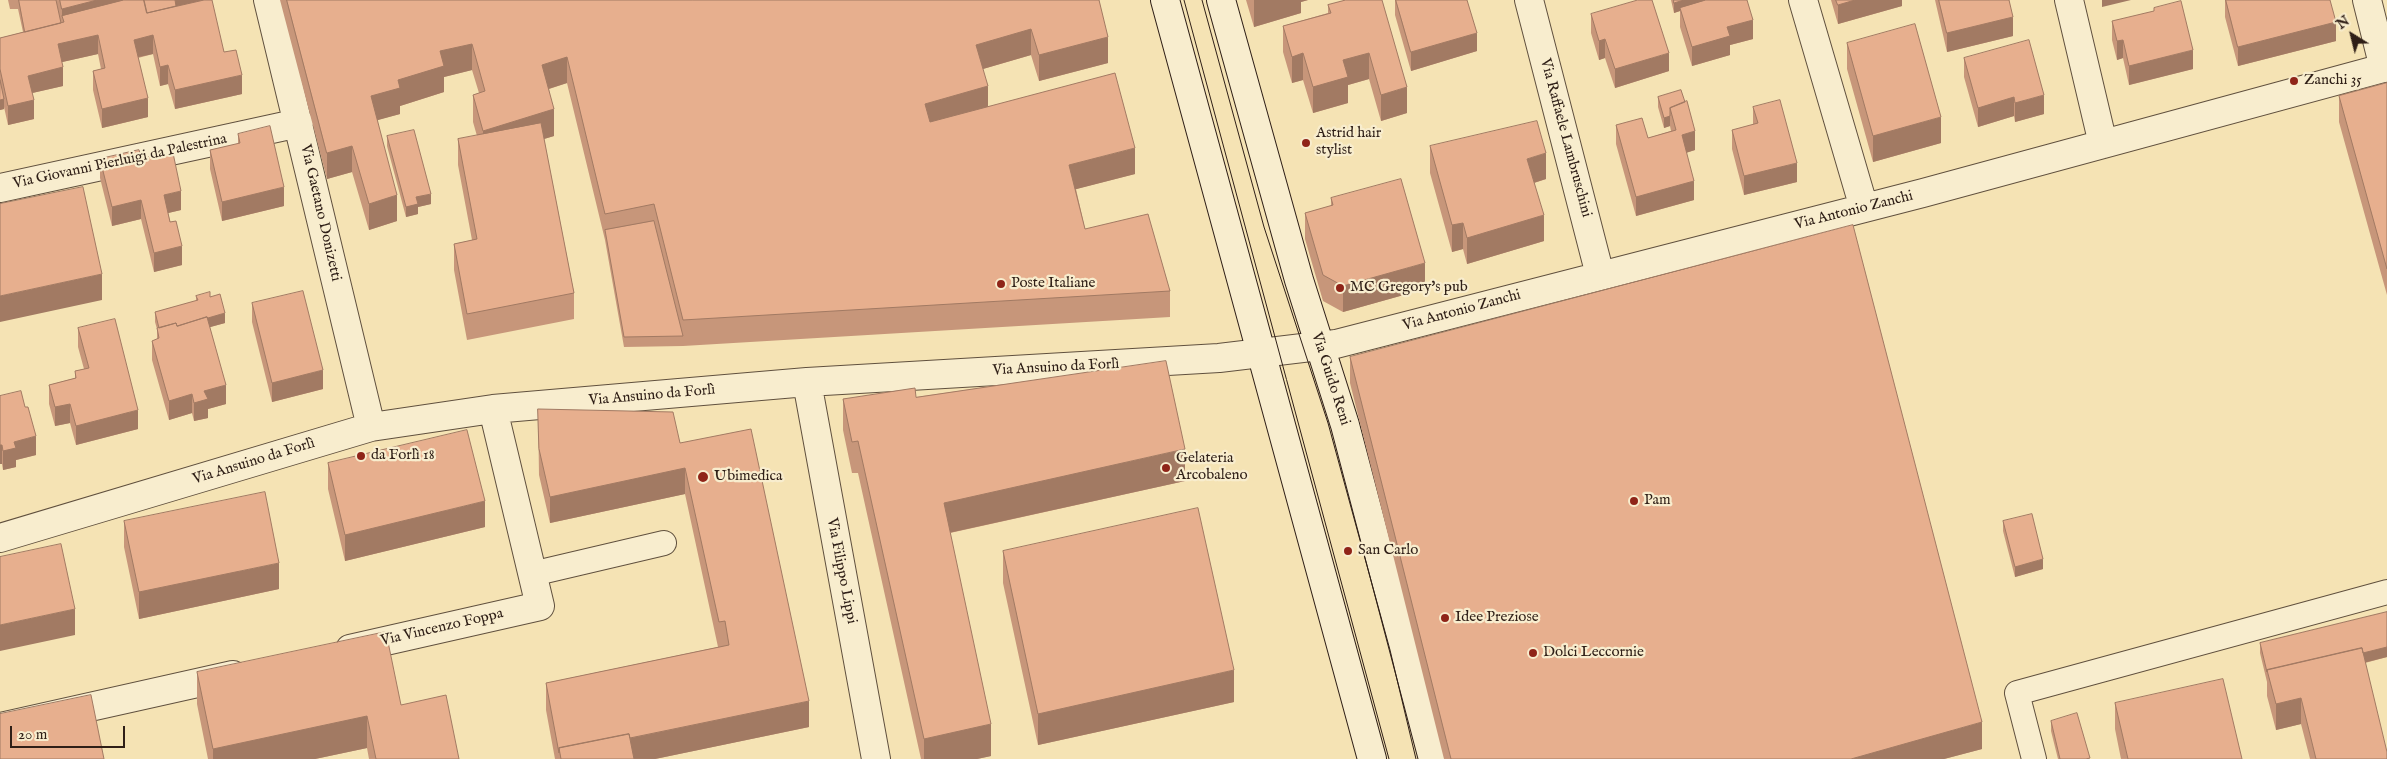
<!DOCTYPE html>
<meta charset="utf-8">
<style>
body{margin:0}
#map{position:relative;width:2387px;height:759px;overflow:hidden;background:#f5e3b4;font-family:"IM FELL English",serif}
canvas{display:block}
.north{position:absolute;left:2327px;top:10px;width:50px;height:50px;-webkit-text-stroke:4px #f8edce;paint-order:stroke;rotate:324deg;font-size:14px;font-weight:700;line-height:20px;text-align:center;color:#2f1f17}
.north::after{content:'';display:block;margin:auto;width:18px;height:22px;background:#2f1f17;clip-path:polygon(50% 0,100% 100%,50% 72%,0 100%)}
.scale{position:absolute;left:10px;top:726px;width:115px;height:22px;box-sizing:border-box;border:2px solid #2f1f17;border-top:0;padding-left:6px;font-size:15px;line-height:18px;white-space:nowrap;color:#2f1f17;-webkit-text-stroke:4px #f8edce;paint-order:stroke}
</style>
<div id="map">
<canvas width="2387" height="759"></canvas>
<div class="north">N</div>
<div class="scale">20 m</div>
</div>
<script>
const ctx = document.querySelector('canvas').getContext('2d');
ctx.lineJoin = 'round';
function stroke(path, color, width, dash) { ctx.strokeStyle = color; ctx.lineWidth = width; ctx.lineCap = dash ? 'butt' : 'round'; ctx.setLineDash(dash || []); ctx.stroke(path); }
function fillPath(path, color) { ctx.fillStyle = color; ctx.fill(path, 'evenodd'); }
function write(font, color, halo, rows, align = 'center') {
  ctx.font = font + ' "IM FELL English",serif'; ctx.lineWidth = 4.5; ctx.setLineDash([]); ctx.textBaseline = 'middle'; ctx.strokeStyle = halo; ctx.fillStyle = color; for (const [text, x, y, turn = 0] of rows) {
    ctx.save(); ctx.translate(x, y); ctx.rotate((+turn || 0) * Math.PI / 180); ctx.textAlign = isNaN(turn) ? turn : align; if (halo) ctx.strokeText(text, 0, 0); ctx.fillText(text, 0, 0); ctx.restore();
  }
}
const lane = new Path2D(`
 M532,574l132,-31
 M2034,759l-17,-66 370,-101`);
const street = new Path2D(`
 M268,0l103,427
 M1529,0l71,275
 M1803,0l61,208
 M2069,0l34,144
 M2367,0l17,68
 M0,188l299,-65
 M807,382l69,377
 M0,538l371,-111 122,-18 314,-27 412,-24 117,-14 587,-151 464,-126
 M350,649l190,-43 -47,-197
 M0,727l233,-52`);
const secondary = new Path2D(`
 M1165,0l207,759
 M1221,0l78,280 46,145 88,334`);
stroke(lane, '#60503e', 26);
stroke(street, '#60503e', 30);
stroke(secondary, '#2f1f17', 30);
stroke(lane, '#f8edce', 24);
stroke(street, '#f8edce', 28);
stroke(secondary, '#f8edce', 28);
stroke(new Path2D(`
 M1184,0l205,759
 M1202,0l62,227 64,196 62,227 26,109`), '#2f1f17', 1);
fillPath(new Path2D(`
 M8,0h196l20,52 18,42 -67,15 -7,-25 -8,2 -7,-32 -15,4 10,59 -46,11 -9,-38v-19l8,-2 -3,-15 -36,8 1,24 -31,7 2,26 -26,6 -4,-18v2l-4,1v-72l23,-6 -5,-23h-8z
 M280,0h819l9,63 -69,18 -8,-26 -48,14 5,37 147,68 -59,15 9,40 85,62v26l-487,29 -59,1 -19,-107 -38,-157 -18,6 5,47 -10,3 30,154v26l-107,21 -13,-70v-26l18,-4 -14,-75v-26l19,-3 -4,-14v-27l6,-2 -7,-23 -28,7v15l-44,14v8l-23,6 20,101 -28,9 -17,-58 -25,7z
 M1246,0h62l-7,2v11l-47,14z
 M1346,0l61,113 -26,8 -12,-42 -21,6v18l-35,10 -10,-33 -11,3 -9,-31v-26l45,-13v-8z
 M1395,0h72l10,51 -66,20 -16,-56z
 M1671,0h76l6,39 -23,6v10l-38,11 -12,-39v-16l-6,2z
 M1831,0h71v6l-64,18z
 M1935,0h74l4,36 -66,16z
 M2225,0h105l6,41 -98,25 -13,-49z
 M1591,14l78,57 -54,17 -10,-30 -6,2 -8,-27z
 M2112,21l81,48 -64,16 -6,-27 -6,2 -5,-20z
 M1847,43l94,100 -68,19 -26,-93z
 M1964,58l80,56 -29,8 -1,-6 -36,11 -14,-50z
 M2387,83v212l-48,-173v-26z
 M1681,90l14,60 -9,3 8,47 -58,16 -20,-72v-19l32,13 23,-7 -1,-5 -6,2 -6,-21v-10z
 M1753,107l44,75 -53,13 -12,-46v-19l21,-5z
 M238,134l46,72 -62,15 -12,-52v-19l28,-6z
 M387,136l44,68 -13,3v7l-12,3 -19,-71z
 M1430,146l116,33 -12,4 10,58 -77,23 -4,-15 -11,3 -22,-79z
 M142,158l39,52 -13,3 14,52 -28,7 -13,-53 -29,7 -12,-48v-19z
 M1331,198l94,91 -82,23 -20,-11 -18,-62v-26l26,-7z
 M196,296l14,1 15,26 -15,4 16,77 -18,5v9l-14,3 -2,-8 -23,7 -17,-60v-19l5,-2v-10l-2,-7v-10l41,-11z
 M252,303l71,86 -51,13 -20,-80z
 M78,328l60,101 -62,16 -6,-22 -15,3 -6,-22v-19l26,-7v-7l9,-2 -6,-22z
 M1350,357l632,392 -38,10h-500l-94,-376z
 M0,396l36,59 -20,5v7l-13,3 -1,-6z
 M916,397l269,84 -235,52 41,223 -14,3h-56l-63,-286h-6l-9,-43v-31z
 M538,409l142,34 129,284 -154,32h-100l-9,-49v-27l172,-36 -33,-153 -135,29 -11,-48z
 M328,463l157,64 -140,34 -17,-72z
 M124,521l155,68 -140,30 -15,-72z
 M2003,521l40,48 -28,8 -12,-46z
 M1003,551l231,151 -196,43 -35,-162z
 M2387,612v45l-22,6 22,96h-77l-9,-35 -25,6 -9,-34v-14l-7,-29v-10z
 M197,672l204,33 58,54h-90l-2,-11 -52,11h-107l-11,-55z
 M2115,703l127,56h-121l-6,-30z
 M2051,721l39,38h-32l-7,-28z`), '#c7967a');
fillPath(new Path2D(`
 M97,0h45l-78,22 -2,-6v-7z
 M174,0h30l-30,7z
 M1254,0h54l-7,2v11l-47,14z
 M1684,0h33l-37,8v3l-6,2v-10z
 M1855,0h47v6l-64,18v-19z
 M2102,0h29l-29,7z
 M2013,17v19l-66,16v-19z
 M1753,20v19l-23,6v10l-38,11v-19l35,-20z
 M2336,22v19l-98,25v-19z
 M1031,29v26l-55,16v-26z
 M1477,33v18l-66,20v-19z
 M98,35v19l-40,9v-19z
 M153,35v19l-19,4v-18z
 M1108,37v26l-69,18v-26z
 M1605,39v19l-6,2v-19z
 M2123,40v18l-6,2v-19z
 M472,44v26l-28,7v15l-44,14v8l-29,8v-26l69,-45z
 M2193,50v19l-64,16v-19z
 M1303,53v27l-11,3v-26z
 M1369,53v26l-21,6v18l-35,10v-26l30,-27z
 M1669,53v18l-54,17v-19z
 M567,57v26l-25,8v-26z
 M168,65v19l-8,2v-19z
 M63,67v19l-35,8v-18z
 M242,75v19l-67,15v-19z
 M988,86v26l-63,18v-26z
 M1407,87v26l-26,8v-26z
 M2044,95v19l-29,8v-19z
 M2014,97v19l-36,11v-19z
 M148,98v19l-46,11v-19z
 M4,99v10l-4,1v-10z
 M34,100v19l-26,6v-19z
 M554,109v27l-71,21v-26z
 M1670,116v10l-6,2v-10z
 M1941,117v26l-68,19v-26z
 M1695,131v19l-13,4v-19z
 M352,146v26l-25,7v-26z
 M1135,148v26l-66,17v-26z
 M1546,153v26l-19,6v-26z
 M1797,163v19l-53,13v-19z
 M1694,181v19l-58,16v-19z
 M284,187v19l-62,15v-19z
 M181,191v19l-17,4v-19z
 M431,194v10l-13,3v7l-12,3v-10l10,-10z
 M397,195v26l-28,9v-26z
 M141,200v19l-29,7v-19z
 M1544,215v26l-77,23v-26z
 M1463,223v26l-11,3v-27z
 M182,246v19l-28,7v-19z
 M1425,263v26l-82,23v-26z
 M102,274v26l-102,22v-26z
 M225,313v10l-65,18v-10z
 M323,370v19l-51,13v-19z
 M226,385v19l-18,5v9l-14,3v-18l10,-12z
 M192,394v19l-23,7v-19z
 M70,404v19l-15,3v-19z
 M138,410v19l-62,16v-19z
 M36,436v19l-20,5v7l-13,3v-19l11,-9z
 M0,445h2v19h-2z
 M1185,449v32l-241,53v-31z
 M685,468v26l-135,29v-26z
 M485,501v26l-140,34v-26z
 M2043,559v10l-28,8v-10z
 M279,563v26l-140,30v-27z
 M75,609v26l-75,16v-26z
 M2387,647v10l-116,29 -2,-10z
 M1234,670v32l-196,43v-31z
 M2301,698v26l-25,6v-26z
 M809,701v26l-154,32h-94l-1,-6z
 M367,716v32l-52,11h-102v-10z
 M1982,722v27l-38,10h-93z
 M991,724v32l-14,3h-53v-20z`), '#a27a63');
const building = new Path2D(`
 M19,0h37l5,23 -36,9z
 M60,0h37l-35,9z
 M124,0h20l3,13 57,-13h8l12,52 12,-2 6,25 -67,15 -7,-25 -8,2 -7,-32 -19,5 14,58 -46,11 -9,-38 12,-3 -7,-33 -40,9 5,23 -35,9 6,24 -26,6 -8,-37v-31l64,-16 -2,-6z
 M144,0h31l1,6 -29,7z
 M287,0h812l9,37 -69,18 -8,-26 -55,16 12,41 -63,18 5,18 185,-49 20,75 -66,17 16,64 63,-15 22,77 -487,29 -29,-116 -49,10 -38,-157 -25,8 12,44 -71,22 -10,-36 12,-4 -13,-47 -32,7 4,15 -46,14 2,8 -29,8 26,99 -28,9 -17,-58 -25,7z
 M1346,0h36l25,87 -26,8 -12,-42 -26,7 5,17 -35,10 -10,-34 -11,4 -9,-31 48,-13 -3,-8z
 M1396,0h71l10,33 -66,19z
 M1638,0h14l17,53 -54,16 -10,-30 -6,2 -8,-27z
 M1674,0h10l-10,3z
 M1706,0h41l6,20 -26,7 3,9 -38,11 -12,-39z
 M1836,0h19l-17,5z
 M1939,0h70l4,17 -66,16z
 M2226,0h104l6,22 -98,25z
 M2181,1l12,49 -64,16 -6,-26 -6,1 -5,-20 42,-10v-3z
 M1915,24l26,93 -68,19 -26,-93z
 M2029,40l15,55 -29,8 -1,-6 -36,11 -14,-50z
 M0,80l4,19 -4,1z
 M2387,83v186l-48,-173z
 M1681,90l4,12 -15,6v8l-6,2 -6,-21z
 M1780,100l17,63 -53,13 -12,-46 26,-7 -5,-16z
 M1687,101l8,30 -13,4 12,46 -58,16 -20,-72 26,-7 6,20 28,-8 -6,-22z
 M1537,121l9,32 -19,6 17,56 -77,23 -4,-15 -11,2 -22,-79z
 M541,123l33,170 -107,21 -13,-70 23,-5 -19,-100z
 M270,126l14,61 -62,15 -12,-52 30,-7 -2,-9z
 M414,130l17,64 -15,3 2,7 -12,3 -19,-71z
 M139,150l3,8 31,-5 8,38 -17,4 6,27 6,-1 6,25 -28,7 -13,-53 -29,7 -12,-48z
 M1401,179l24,84 -82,23 -20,-11 -18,-62 28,-8 -2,-7z
 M83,187l19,87 -102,22v-92z
 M654,221l29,115 -59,1 -19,-107z
 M1853,225l129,497 -131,37h-400l-101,-402z
 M303,291l20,79 -51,13 -20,-80z
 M210,292v5l10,-3 5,19 -17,5 -1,-1 -30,9 -1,-3 -17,5 -4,-16 43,-12 -2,-4z
 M207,317l19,68 -22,6 4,8 -14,4 -2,-9 -23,7 -17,-60 7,-3 -2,-10 19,-5 1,3z
 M115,319l23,91 -62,16 -6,-22 -15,3 -6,-22 27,-7 -1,-7 14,-3 -11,-40z
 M1166,361l19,88 -241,54 47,221 -67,15 -66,-298 -6,1 -9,-43 72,-11 1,9z
 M21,391l4,16h3l8,29 -22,6 2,6 -13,3 -1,-6h-2v-49z
 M538,409l135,3 7,31 71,-14 58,272 -179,37 -1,-4 -70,14v5l-13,-70 183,-38 -4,-24 -6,1 -34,-154 -135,29 -11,-48z
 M467,430l18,71 -140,34 -17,-72z
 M265,492l14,71 -140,29 -15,-71z
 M1198,508l36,162 -196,44 -35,-163z
 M2032,514l11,45 -28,8 -12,-46z
 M61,544l14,65 -75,16v-68z
 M2387,612v35l-24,6 -1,-5 -95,22v2l-7,-29z
 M386,632l15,73 45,-10 13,64h-83l-9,-43 -154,33 -16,-77z
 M2362,648l25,104v7h-71l-15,-61 -25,6 -9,-34z
 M2223,679l19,80h-114l-13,-56z
 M91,695l13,64h-104v-45z
 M2077,713l13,45 -4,1h-26l-9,-38z
 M629,734l5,25h-73l-2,-11z`);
fillPath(building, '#e7af8e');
stroke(building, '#a27a63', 1);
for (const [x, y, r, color] of [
 [2294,81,5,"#8f2418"],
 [1306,143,5,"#8f2418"],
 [1001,284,5,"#8f2418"],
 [1340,288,5,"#8f2418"],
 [361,456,5,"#8f2418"],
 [1166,468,5,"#8f2418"],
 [703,477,6,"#8f2418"],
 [1634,501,5,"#8f2418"],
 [1348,551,5,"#8f2418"],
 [1445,618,5,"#8f2418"],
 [1533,653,5,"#8f2418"]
]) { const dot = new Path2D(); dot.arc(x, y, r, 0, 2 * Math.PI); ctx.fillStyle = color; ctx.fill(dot); stroke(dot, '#f8edce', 2); }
write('15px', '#2f1f17', '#f8edce', [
 ["Zanchi 35",2304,81],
 ["Astrid hair",1316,134],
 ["stylist",1316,151],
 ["Poste Italiane",1011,284],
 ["MC Gregory's pub",1350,288],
 ["da Forlì 18",371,456],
 ["Gelateria",1176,459],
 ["Arcobaleno",1176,476],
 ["Ubimedica",714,477],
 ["Pam",1644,501],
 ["San Carlo",1358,551],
 ["Idee Preziose",1455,618],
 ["Dolci Leccornie",1543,653]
], 'left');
write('15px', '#2f1f17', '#f8edce', [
 ["Via Raffaele Lambruschini",1565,138,75],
 ["Via Giovanni Pierluigi da Palestrina",120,162,-12],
 ["Via Antonio Zanchi",1854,211,-14],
 ["Via Gaetano Donizetti",320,213,77],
 ["Via Antonio Zanchi",1462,311,-15],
 ["Via Ansuino da Forlì",1056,368,-3],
 ["Via Guido Reni",1330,379,72],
 ["Via Ansuino da Forlì",652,396,-5],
 ["Via Ansuino da Forlì",254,462,-17],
 ["Via Filippo Lippi",841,571,79],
 ["Via Vincenzo Foppa",442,628,-13]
]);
</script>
